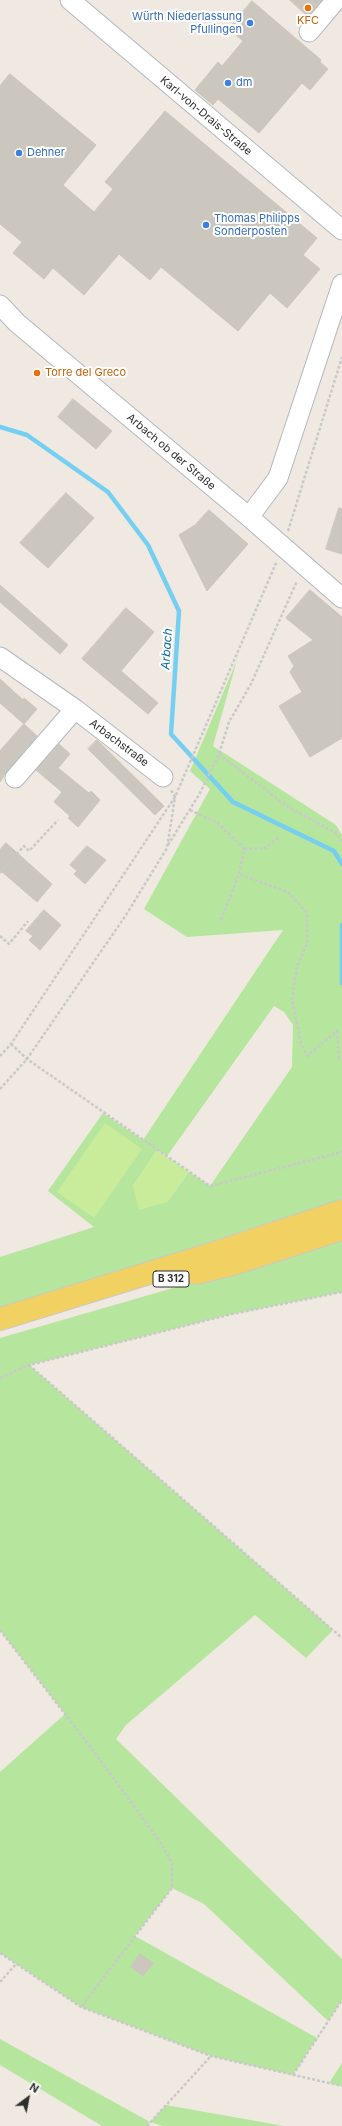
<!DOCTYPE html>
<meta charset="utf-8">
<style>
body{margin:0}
#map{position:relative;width:342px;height:2126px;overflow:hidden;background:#efe9e1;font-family:Inter,sans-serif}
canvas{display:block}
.north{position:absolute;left:8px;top:2078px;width:40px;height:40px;-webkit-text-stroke:3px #fff;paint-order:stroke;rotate:32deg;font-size:11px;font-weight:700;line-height:16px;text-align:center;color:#2e2e2e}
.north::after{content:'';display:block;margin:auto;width:14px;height:18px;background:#2e2e2e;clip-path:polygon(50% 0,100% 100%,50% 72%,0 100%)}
</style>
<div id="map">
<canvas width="342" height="2126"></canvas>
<div class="north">N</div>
</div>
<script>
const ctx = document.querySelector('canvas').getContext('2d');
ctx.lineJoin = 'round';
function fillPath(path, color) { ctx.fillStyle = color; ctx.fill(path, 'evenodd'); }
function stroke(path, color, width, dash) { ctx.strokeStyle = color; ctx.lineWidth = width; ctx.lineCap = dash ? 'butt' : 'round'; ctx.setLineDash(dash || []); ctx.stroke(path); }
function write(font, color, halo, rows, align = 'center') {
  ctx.font = font + ' Inter,sans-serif'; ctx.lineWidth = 4; ctx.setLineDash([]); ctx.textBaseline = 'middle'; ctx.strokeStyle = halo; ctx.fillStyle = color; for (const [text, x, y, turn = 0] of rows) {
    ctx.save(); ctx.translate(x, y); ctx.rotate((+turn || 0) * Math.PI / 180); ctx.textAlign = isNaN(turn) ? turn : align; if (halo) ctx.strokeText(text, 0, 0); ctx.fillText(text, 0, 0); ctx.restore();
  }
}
fillPath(new Path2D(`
 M237,660l-24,86 123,79 6,10v364l-342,111v-53l94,-30 -46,-36 55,-78 40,27 140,-210 -96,7 -43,-28 66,-120 -20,-18zM274,1006l10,6 9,13 -1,42 -82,119 -21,-14 -22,30 -34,-16 24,-36 10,6z
 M342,1239v53l-110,22 -203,51 304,265 -27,28 -51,-43 -129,110 -10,14 226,220v41l-14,21 -124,-117 -32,-16 -37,48 182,102 -24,37 -82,-19 -130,-49 -81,-54v-181l65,-58 -65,-84v-292l187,-54 89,-22z
 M0,2039l150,83 16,-17 118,21h-121l-13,-4 -3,4h-45l-102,-61z
 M342,2063v23l-13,-3z`), '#b6e59e');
fillPath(new Path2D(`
 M105,1123l37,26 -48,69 -37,-26z
 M157,1150l32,22 -22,30 -28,8 -6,-24z`), '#c9ec9a');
stroke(new Path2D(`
 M0,427l27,8 81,57 40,53 31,66 -8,123 62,68 101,49 8,13
 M342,925v58`), '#75cff0', 4.5);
const building = new Path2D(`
 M290,0h32l-14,16z
 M252,1l69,59 -1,2 8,7 -18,21 -8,-7 -43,50 -41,-34 -5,6 -18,-15 23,-28 4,4 21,-25 -14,-12z
 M10,74l86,71 -33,40 31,27 19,-23 -8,-7 60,-71 152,127 -14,17 17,14 -33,39 -17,-15 -32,38 -77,-64 -11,13 -31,-26 -35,41 -31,-27 -9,11 -31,-26 9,-11 -22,-18v-138z
 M73,399l39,32 -16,18 -38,-32z
 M66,493l28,25 -46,50 -28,-25z
 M339,508l3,1v45l-16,-5z
 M209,510l39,34 -41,47 -28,-56 16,-10z
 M0,585l68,60 -8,9 -60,-52z
 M310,590l32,27v121l-32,19 -31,-51 23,-14 -12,-20 4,-6 -6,-10 25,-16 -27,-22z
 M126,608l28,24 -33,39 37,32 -10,11 -66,-55z
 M0,679l23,21 1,-2 13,11 -13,15 -24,-21z
 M24,724l13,12 -30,35 -7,11v-31z
 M97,740l67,66 -9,9 -67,-66z
 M59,744l11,10 -12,14 31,25 2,-2 9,9 -22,27 -10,-9 2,-2 -16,-14 8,-10 -26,-22z
 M6,843l46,41 -15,18 -37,-32v-20z
 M87,846l19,14 -21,24 -11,-10 3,-3 -7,-6z
 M44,910l17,15 -21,25 -11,-10 4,-4 -7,-5z
 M140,1954l13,9 -10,13 -12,-9z`);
fillPath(building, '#cbc7bf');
stroke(building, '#cbc5ba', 1);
const minor = new Path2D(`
 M70,0l272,230
 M309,32l27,-32
 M0,305l17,18 232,194 93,81
 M249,517l29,-39 64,-194
 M0,657l75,52 88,68
 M15,778l60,-69`);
const major = new Path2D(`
 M196,1273l37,-9 109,-35
 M0,1319l214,-66 128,-42`);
stroke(minor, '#b4b7c1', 21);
stroke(major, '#c9c9c9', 24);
stroke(new Path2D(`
 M288,531l54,-174
 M219,754l69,53 48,26 6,8
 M190,810l28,13 26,26 -5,25 49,18 19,21v31l-10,22 -5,33 9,44 6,13 30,-25 2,30
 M168,845l32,-52 19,-39 10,-32 22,-38 46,-103
 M244,849l22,-1 13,-11
 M0,873l24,-27 5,5 29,-31
 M221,920l18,-46
 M0,936l9,8 19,-23
 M11,1044l16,15 183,127 132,-34
 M0,1056l11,-12 164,-247 102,-236
 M0,1089l27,-30 99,-144 41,-67 8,-51 -4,-7
 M29,1365l313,273
 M0,1378l29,-13 203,-51 110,-22
 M0,1630l92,119 71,97 9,18v24l-91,119
 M0,1953l81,54 130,49 131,30
 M0,1982l16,-18
 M293,2075l49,-75
 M147,2126l64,-70`), '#c9c9c9', 2.5, [3, 2]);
stroke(minor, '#fff', 19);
stroke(major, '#f2d163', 22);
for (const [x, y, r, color] of [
 [308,8,4,"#e8710a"],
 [250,23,4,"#3f7fe0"],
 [228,83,4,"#3f7fe0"],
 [19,153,4,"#3f7fe0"],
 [206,225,4,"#3f7fe0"],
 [37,373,4,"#e8710a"]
]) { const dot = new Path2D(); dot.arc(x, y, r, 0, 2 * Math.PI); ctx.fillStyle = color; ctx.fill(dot); stroke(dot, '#fff', 1.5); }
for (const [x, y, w] of [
 [171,1279,36]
]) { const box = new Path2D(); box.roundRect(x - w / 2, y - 8, w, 16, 3); ctx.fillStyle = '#fff'; ctx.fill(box); stroke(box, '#2e2e2e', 1); }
write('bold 10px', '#2e2e2e', null, [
 ["B 312",171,1279]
]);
write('11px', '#366cbe', '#fff', [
 ["Würth Niederlassung",242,17,"right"],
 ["Pfullingen",242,30,"right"],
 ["dm",236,83],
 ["Dehner",27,153],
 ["Thomas Philipps",214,219],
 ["Sonderposten",214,232]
], 'left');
write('11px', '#c56008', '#fff', [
 ["KFC",308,21],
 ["Torre del Greco",45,373,"left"]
]);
write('11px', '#2e2e2e', '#fff', [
 ["Karl-von-Drais-Straße",206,116,40],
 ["Arbach ob der Straße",171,452,40],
 ["Arbachstraße",119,743,37]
]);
write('italic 12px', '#0d6fa3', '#fff', [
 ["Arbach",167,649,-86]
]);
</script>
